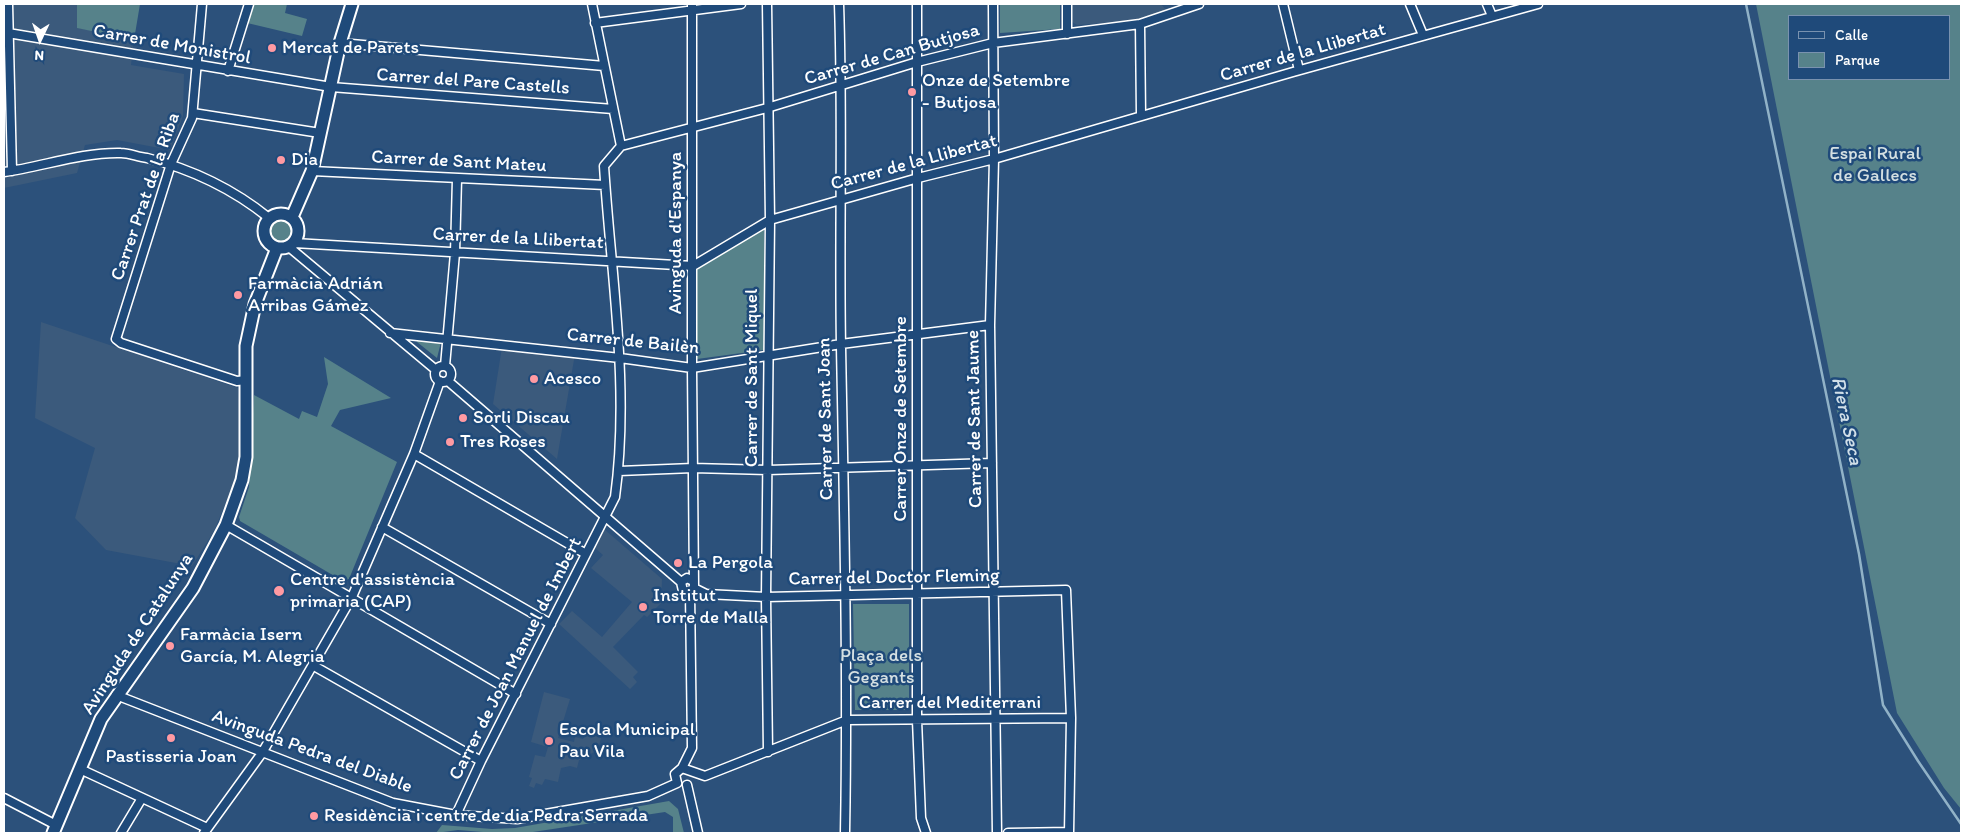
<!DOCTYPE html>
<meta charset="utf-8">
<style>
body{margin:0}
#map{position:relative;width:1965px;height:837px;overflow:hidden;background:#2c517b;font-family:Itim,sans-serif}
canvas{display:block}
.frame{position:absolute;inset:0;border:5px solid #fff;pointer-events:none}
.legend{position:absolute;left:1788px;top:15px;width:162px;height:65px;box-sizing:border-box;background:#1f4a7a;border:1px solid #7992af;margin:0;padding:6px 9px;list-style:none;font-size:15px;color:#fff}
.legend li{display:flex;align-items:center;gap:10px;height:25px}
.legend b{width:25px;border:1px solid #7992af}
.north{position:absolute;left:15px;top:15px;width:50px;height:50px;-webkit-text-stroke:4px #1f4a7a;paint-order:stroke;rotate:183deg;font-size:14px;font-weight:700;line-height:20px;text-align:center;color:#fff}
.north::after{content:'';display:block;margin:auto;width:18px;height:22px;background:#fff;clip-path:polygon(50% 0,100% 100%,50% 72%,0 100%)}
</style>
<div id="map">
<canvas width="1965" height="837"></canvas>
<div class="frame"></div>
<ul class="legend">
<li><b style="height:6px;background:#1f4a7a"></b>Calle</li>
<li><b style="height:14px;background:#56828a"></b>Parque</li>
</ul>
<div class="north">N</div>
</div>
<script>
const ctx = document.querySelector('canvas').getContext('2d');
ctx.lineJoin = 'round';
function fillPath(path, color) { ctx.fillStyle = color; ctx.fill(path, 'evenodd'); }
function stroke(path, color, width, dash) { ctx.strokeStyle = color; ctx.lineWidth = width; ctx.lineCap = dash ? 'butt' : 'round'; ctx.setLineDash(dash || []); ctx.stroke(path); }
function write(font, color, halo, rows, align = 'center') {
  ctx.font = font + ' Itim,sans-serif'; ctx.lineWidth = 5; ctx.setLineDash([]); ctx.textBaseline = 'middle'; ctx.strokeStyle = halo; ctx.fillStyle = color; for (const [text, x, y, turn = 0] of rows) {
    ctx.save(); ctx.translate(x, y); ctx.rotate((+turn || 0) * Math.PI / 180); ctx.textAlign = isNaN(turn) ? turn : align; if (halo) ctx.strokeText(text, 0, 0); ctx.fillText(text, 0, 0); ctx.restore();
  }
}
fillPath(new Path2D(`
 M4,4h73l1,24 56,12 -3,25 53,9 -1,42 -13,34 -53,-10 -32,5 -8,28 -73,15z
 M1071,4h90l5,6 -33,11 -56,4 -5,-3z
 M41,322l197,66 4,43 -5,45 -23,55 -22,35 -86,-16 -31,-32 20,-70 -60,-30z
 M502,347l73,7 -18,105 -64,-55z
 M604,529l58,50 -1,24 -14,14 -3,-2 -31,32 25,25 -5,5 4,5 -7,7 -71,-65 13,-13 30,26 30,-35 -41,-34 12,-13 -8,-7z
 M544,692l26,7 -12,39 16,4 1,-5 8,2 3,-6 15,5 -3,12 -19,10 -2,8 -7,-2 -9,2 -3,14 -13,-3 -3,6 -6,-2 -2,5 -5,-2 3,-8 -3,-1 6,-22 10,2 3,-10 -17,-5z`), '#3b5a7c');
fillPath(new Path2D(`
 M77,4h63l-6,36 -57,-12z
 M249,4h38l-2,9 22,6 -5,17 -59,-14z
 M1000,4h60v25l-60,4z
 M1756,4h205v805l-17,-21 -47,-75zM1789,16h160v63h-160z
 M269 231a13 13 0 1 1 26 0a13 13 0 1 1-26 0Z
 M764,228v122l-67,9v-92z
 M418,340l23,2 -4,16 -20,-16z
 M324,357l67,41 -51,12 -9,16 66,36 -48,117 -6,2 -103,-60 -1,-4 10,-30 5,-92 45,24 3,-8 15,6 11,-33z
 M853,604h56v106h-54z
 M669,801l9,8 6,24h-11v-16l-8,-5 -132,20 -38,1 -37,-3 -22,3 6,-8 50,4 23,-1z`), '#56828a');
stroke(new Path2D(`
 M1746,4l113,550 24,151 35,56 43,63`), '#91b2c7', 2.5);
const street = new Path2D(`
 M8,4l4,167
 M202,4l-10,114 -21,46 -55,175 5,4 116,38 10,-1
 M592,4l29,142
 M767,4l3,216 -4,377 2,155
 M839,4c4,114 0,228 2,342 3,162 7,325 4,487
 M917,4v716l4,98 5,15
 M993,4l1,155 -4,166 7,508
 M1067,4v30
 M1283,4l16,66
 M1410,4l13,31
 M1487,4l5,12
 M595,23l146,-19
 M1140,24l1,91
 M8,33l323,54 282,22
 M340,43l264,23
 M228,71l21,-67
 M193,113l127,20
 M312,171l293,14
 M4,172c38,-5 77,-20 117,-19 8,0 17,4 26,5 44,11 86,31 122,60
 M294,243l399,23 77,-46 148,-42 76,-19 299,-87 245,-68
 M289,247l147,123
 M390,333l230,25 72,10 149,-24 149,-19
 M435 374a8 8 0 1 1 16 0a8 8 0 1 1-16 0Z
 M445,366l10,-113 2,-74
 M448,381l233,201
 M414,454l172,100
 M619,471l74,-3 75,2 224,-7
 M226,525l290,169
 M382,527l169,97
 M694,588l12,6 60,3 300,-7 5,128 -2,115
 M692,591l2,-5 -2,-218v-364
 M690,592l-7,-1 -2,-9 6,-4 6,3
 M314,666l167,95
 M116,695l277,108 63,12 61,4 131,-23 29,-13
 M682,768l23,8 142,-56 224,-2
 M682,768l10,-20 -2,-156
 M80,769l127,59
 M677,783l-2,-9 7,-6
 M687,785l11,48
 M4,798l52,27
 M456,815l25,-54 134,-264c15,-110 -4,-221 -11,-331l17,-20 146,-38 150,-46 76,-19 147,-19 59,-20
 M121,833l21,-35
 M204,833l58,-80 90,-156 62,-143 26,-73
 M1008,833l61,-1`);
const secondary = new Path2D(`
 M264 231a17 17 0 1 1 34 0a17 17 0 1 1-34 0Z
 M292,217l20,-46 28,-128 12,-39
 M53,833l48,-114 92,-131 33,-63 16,-45 4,-23v-111l9,-42 22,-56`);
stroke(street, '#fff', 11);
stroke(secondary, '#fff', 15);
stroke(street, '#1f4a7a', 8);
stroke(secondary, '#1f4a7a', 11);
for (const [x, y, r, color] of [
 [272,48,5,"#ff9aa2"],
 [912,92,5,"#ff9aa2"],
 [281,160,5,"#ff9aa2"],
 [238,295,5,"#ff9aa2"],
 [534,379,5,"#ff9aa2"],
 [463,418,5,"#ff9aa2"],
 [450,442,5,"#ff9aa2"],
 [678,563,5,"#ff9aa2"],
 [279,591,6,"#ff9aa2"],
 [643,607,5,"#ff9aa2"],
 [170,646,5,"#ff9aa2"],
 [171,738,5,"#ff9aa2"],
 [549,741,5,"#ff9aa2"],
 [314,816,5,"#ff9aa2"]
]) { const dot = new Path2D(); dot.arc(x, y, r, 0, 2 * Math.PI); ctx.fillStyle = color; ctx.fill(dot); stroke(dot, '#1f4a7a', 2); }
write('19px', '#fff', '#1f4a7a', [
 ["Carrer de Monistrol",172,45,10],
 ["Carrer de la Llibertat",1303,53,-16],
 ["Carrer de Can Butjosa",892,55,-16],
 ["Carrer del Pare Castells",473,82,4],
 ["Carrer de Sant Mateu",459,162,3],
 ["Carrer de la Llibertat",914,163,-15],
 ["Carrer Prat de la Riba",146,197,-71],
 ["Avinguda d'Espanya",676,233,-90],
 ["Carrer de la Llibertat",518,239,3],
 ["Carrer de Bailèn",633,342,6],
 ["Carrer de Sant Miquel",752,378,-90],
 ["Carrer de Sant Joan",826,419,-91],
 ["Carrer Onze de Setembre",901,419,-90],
 ["Carrer de Sant Jaume",975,419,-91],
 ["Carrer del Doctor Fleming",894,578,-1],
 ["Avinguda de Catalunya",138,634,-57],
 ["Carrer de Joan Manuel de Imbert",516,659,-63],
 ["Carrer del Mediterrani",950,703],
 ["Avinguda Pedra del Diable",312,752,20]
]);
write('19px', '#fff', '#1f4a7a', [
 ["Mercat de Parets",282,48],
 ["Onze de Setembre",922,81],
 ["- Butjosa",922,103],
 ["Dia",291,160],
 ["Farmàcia Adrián",248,284],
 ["Arribas Gámez",248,306],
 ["Acesco",544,379],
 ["Sorli Discau",473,418],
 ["Tres Roses",460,442],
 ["La Pergola",688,563],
 ["Centre d'assistència",290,580],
 ["primaria (CAP)",290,602],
 ["Institut",653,596],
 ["Torre de Malla",653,618],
 ["Farmàcia Isern",180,635],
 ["García, M. Alegria",180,657],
 ["Escola Municipal",559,730],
 ["Pau Vila",559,752],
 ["Pastisseria Joan",171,757,"center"],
 ["Residència i centre de dia Pedra Serrada",324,816]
], 'left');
write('19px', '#d5e0e2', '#1f4a7a', [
 ["Espai Rural",1875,154],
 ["de Gallecs",1875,176],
 ["Plaça dels",881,656],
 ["Gegants",881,678]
]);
write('italic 20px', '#d1dfe8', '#1f4a7a', [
 ["Riera Seca",1846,421,78]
]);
</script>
